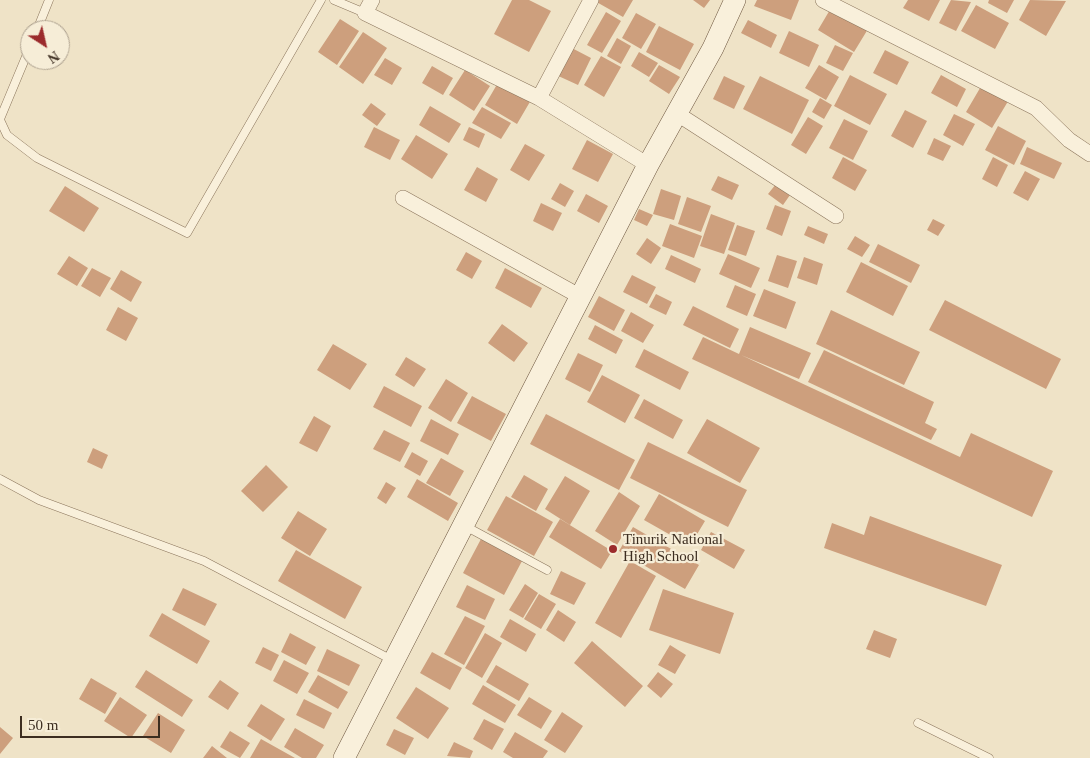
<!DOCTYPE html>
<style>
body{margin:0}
#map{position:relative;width:1090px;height:758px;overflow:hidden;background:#efe3c7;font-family:"Times New Roman",serif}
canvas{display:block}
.north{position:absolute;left:20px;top:20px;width:50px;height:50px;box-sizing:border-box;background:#f6edd7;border:1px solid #aca08e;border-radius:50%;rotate:145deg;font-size:14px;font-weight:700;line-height:20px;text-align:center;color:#3c2d20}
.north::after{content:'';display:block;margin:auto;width:18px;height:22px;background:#9b2b2c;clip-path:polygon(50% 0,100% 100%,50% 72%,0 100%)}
.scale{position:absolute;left:20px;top:716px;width:140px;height:22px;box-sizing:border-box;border:2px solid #3c2d20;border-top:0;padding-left:6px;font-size:15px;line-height:18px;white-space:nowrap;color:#3c2d20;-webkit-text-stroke:4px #f6edd7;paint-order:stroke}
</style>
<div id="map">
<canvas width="1090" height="758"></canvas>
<div class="north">N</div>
<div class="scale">50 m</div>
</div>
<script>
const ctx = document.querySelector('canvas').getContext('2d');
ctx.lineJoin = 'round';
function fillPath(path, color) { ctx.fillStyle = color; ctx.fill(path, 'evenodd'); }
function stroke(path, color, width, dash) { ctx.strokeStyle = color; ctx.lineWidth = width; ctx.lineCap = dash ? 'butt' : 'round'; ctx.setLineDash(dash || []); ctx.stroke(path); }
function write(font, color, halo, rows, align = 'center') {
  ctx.font = font + ' "Times New Roman",serif'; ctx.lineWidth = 4.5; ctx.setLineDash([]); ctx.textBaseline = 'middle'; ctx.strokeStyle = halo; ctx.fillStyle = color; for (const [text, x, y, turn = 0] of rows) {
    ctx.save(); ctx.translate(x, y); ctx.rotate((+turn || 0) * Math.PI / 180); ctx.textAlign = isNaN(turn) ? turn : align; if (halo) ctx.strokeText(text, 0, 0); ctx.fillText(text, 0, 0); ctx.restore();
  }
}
fillPath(new Path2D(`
 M512,0h17l22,11 -22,41 -35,-18z
 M593,0h40l-10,17z
 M693,0h17l-6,8z
 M757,0h42l-8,20 -37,-14z
 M908,0h32l-11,21 -26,-13z
 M951,0l20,2 -15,29 -17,-8z
 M989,0h25l-7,13 -19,-10z
 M1030,0l36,1 -20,35 -27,-16z
 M976,5l33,18 -14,26 -34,-18z
 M831,8l37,21 -14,23 -36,-22z
 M606,12l15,9 -19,32 -15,-8z
 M636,13l20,11 -15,25 -19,-11z
 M340,19l19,12 -22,34 -19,-13z
 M748,20l29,15 -6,13 -30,-15z
 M659,26l35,18 -14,26 -34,-18z
 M789,31l30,14 -10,22 -30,-14z
 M363,32l24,16 -24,36 -24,-17z
 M617,38l14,8 -10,18 -14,-8z
 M835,45l18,8 -10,18 -17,-8z
 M568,46l23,12 -13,27 -24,-11z
 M885,50l24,12 -12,23 -24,-12z
 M639,52l19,11 -9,14 -18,-11z
 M601,56l20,11 -17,30 -20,-12z
 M385,58l17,10 -10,17 -18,-10z
 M659,65l21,12 -11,17 -20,-13z
 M819,65l20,12 -13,23 -21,-12z
 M432,66l21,12 -10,17 -21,-12z
 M465,70l25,16 -16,25 -25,-16z
 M850,75l37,19 -17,31 -36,-19z
 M941,75l25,14 -9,18 -26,-14z
 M724,76l21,10 -11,23 -21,-10z
 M760,76l49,24 -17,34 -49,-25z
 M499,81l32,19 -14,24 -32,-19z
 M983,83l27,15 -18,30 -26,-16z
 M820,98l12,7 -8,14 -12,-7z
 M371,103l15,11 -9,12 -15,-11z
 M430,106l31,18 -12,19 -30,-18z
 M482,107l29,16 -10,16 -29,-16z
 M905,110l22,11 -14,27 -22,-12z
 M954,114l21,10 -12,22 -20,-11z
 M808,117l15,9 -17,28 -15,-9z
 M844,119l24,12 -15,29 -24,-12z
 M998,126l28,15 -12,24 -29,-15z
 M374,127l26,13 -10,20 -26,-13z
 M469,127l16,7 -6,14 -16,-8z
 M416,135l32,19 -16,25 -31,-20z
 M934,138l17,8 -8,15 -16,-7z
 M587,140l26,14 -15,28 -26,-13z
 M525,144l20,11 -16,26 -19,-11z
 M1027,147l35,16 -8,16 -34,-15z
 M843,157l24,13 -12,21 -23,-13z
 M993,157l15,8 -11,22 -15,-8z
 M477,167l21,12 -12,23 -22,-12z
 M1025,171l15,8 -12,22 -15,-8z
 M718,176l21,9 -7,15 -21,-10z
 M560,183l14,8 -9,16 -14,-8z
 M776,184l14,11 -7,10 -15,-11z
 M65,186l34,22 -15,24 -35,-21z
 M661,189l20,7 -7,24 -21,-6z
 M586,194l22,12 -9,17 -22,-12z
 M687,197l24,9 -10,26 -23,-8z
 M541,203l21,10 -9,18 -20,-10z
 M775,205l16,6 -9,25 -16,-7z
 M639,209l14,6 -6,11 -13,-6z
 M711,214l24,9 -11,31 -24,-8z
 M933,219l12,6 -7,11 -11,-6z
 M670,224l32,12 -8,22 -32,-12z
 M737,225l18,6 -9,25 -18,-6z
 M808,226l20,8 -4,10 -20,-9z
 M855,236l15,9 -8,12 -15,-8z
 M647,238l14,10 -10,16 -15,-10z
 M878,244l42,21 -9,18 -42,-21z
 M466,252l16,9 -10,18 -16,-9z
 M728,254l32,14 -9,20 -32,-14z
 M671,255l30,14 -6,14 -30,-14z
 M777,255l20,6 -9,27 -20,-7z
 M69,256l19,12 -11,18 -20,-12z
 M804,257l19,7 -6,21 -20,-7z
 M861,262l47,24 -15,30 -47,-24z
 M92,268l19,10 -11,19 -19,-11z
 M505,268l37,20 -11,20 -36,-20z
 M121,270l21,12 -11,20 -21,-13z
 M632,275l24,12 -9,17 -24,-12z
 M735,285l21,9 -9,22 -21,-9z
 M764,289l32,13 -10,27 -33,-13z
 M656,294l16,8 -6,13 -17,-8z
 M599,296l26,14 -11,21 -26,-14z
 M945,300l116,59 -15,30 -117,-59z
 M693,306l46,23 -9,19 -47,-23z
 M118,307l20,11 -12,23 -20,-11z
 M831,310l89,42 -16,33 -88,-41z
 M631,312l23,13 -11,18 -22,-12z
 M502,324l26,19 -14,19 -26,-19z
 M595,325l28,15 -7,14 -28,-15z
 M750,327l61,26 -12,26 -58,-24 219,102 11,-24 82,38 -21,46 -340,-158 11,-22 36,17z
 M333,344l34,20 -17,26 -33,-20z
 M644,349l45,23 -9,18 -45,-23z
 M824,350l110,52 -9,21 12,6 -6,11 -123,-58z
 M578,353l25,12 -13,27 -25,-13z
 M406,357l20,12 -12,18 -19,-12z
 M602,375l38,20 -15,28 -38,-21z
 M446,379l22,14 -17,29 -23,-14z
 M384,386l38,20 -11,21 -38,-20z
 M472,396l34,18 -15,27 -34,-18z
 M644,399l39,21 -10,19 -39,-21z
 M546,414l89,46 -16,30 -89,-46z
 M314,416l17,10 -14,26 -18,-9z
 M431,419l28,15 -11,21 -28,-14z
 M707,419l53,29 -20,35 -53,-30z
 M384,430l26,13 -10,19 -27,-13z
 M648,442l99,48 -19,37 -98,-49z
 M93,448l15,7 -6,14 -15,-7z
 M412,452l16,9 -8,15 -16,-9z
 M441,458l23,13 -14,25 -24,-13z
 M266,465l22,22 -25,25 -22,-21z
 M524,475l24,14 -12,22 -25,-14z
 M565,476l25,15 -20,34 -25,-16z
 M417,479l41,24 -10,18 -41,-24z
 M386,482l10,6 -10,16 -9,-6z
 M619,492l21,14 -23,39 -22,-14z
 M659,494l46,27 -15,25 -46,-26z
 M506,496l47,26 -19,34 -47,-26z
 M298,511l29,18 -17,27 -29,-18z
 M870,516l132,49 -16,41 -162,-58 8,-25 32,12z
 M560,519l52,32 -11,18 -52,-32z
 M633,527l66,38 -14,24 -66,-38z
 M711,532l34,18 -11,19 -33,-19z
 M481,539l41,22 -18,34 -41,-22z
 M296,550l66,37 -17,32 -67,-38z
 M630,561l26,15 -35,62 -26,-15z
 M561,571l25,12 -12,22 -24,-11z
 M525,584l13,9 -15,25 -14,-8z
 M467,585l28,14 -10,21 -29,-13z
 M183,588l34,16 -12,22 -33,-16z
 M663,589l71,24 -14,41 -71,-24z
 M539,594l17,10 -15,25 -17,-10z
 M558,610l18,12 -12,20 -18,-12z
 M162,613l48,28 -13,23 -48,-28z
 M465,616l20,10 -21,39 -20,-11z
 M510,619l26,15 -10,18 -26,-15z
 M874,630l23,9 -7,19 -24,-9z
 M290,633l26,14 -10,18 -25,-13z
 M485,633l17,10 -20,35 -17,-10z
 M592,641l51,45 -18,21 -51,-44z
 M670,645l16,10 -11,19 -17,-9z
 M263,647l16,8 -8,16 -16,-8z
 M327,649l33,16 -11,21 -32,-15z
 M432,652l30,16 -12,22 -30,-17z
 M284,660l25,13 -12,21 -24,-13z
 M496,665l33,19 -10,17 -33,-19z
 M146,670l47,30 -11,17 -47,-30z
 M658,672l15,12 -12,14 -14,-12z
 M318,675l30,17 -10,17 -30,-17z
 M91,678l26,15 -12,21 -26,-15z
 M220,680l19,13 -11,17 -20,-13z
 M483,685l33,20 -11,18 -33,-19z
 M416,687l33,21 -21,31 -32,-21z
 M120,697l27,18 -16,23 -27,-17z
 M529,697l23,14 -11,18 -24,-14z
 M304,699l28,14 -8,16 -28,-14z
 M261,704l24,15 -14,22 -24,-15z
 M562,712l21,14 -18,27 -21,-13z
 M158,713l27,17 -14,23 -28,-17z
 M484,719l20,10 -12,21 -19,-11z
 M0,727l13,11 -13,16z
 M295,728l29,17 -8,13h-14l-18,-11z
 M394,729l20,9 -9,17 -19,-10z
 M230,731l20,12 -10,15 -20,-11z
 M515,732l33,19 -5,7h-30l-10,-6z
 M261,739l34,19h-45z
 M454,742l19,9 -3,7 -23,-2z
 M212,746l15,12h-24z`), '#cd9f7d');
const lane = new Path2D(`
 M334,0l31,13
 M37,30l12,-30
 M0,119l30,-72
 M0,120l7,15 30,23 150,75 134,-233
 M0,479l39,21 165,61 188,99
 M465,526l82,44
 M918,723l71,35`);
const street = new Path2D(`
 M372,0l-7,13 174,85 109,67
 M823,0l213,108 33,32 21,14
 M539,98l52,-98
 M676,113l160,103
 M403,198l178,99`);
const secondary = new Path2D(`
 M344,758l304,-593 65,-117 22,-48`);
stroke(lane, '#8b755c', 9);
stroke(street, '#8b755c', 16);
stroke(secondary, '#6d563f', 22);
stroke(lane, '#f9f0db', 8);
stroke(street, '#f9f0db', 15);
stroke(secondary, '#f9f0db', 21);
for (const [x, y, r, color] of [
 [613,549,5,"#9b2b2c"]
]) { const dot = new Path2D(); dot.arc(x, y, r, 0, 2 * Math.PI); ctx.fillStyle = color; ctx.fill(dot); stroke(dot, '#f6edd7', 2); }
write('15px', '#3c2d20', '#f6edd7', [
 ["Tinurik National",623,540],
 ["High School",623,557]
], 'left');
</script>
